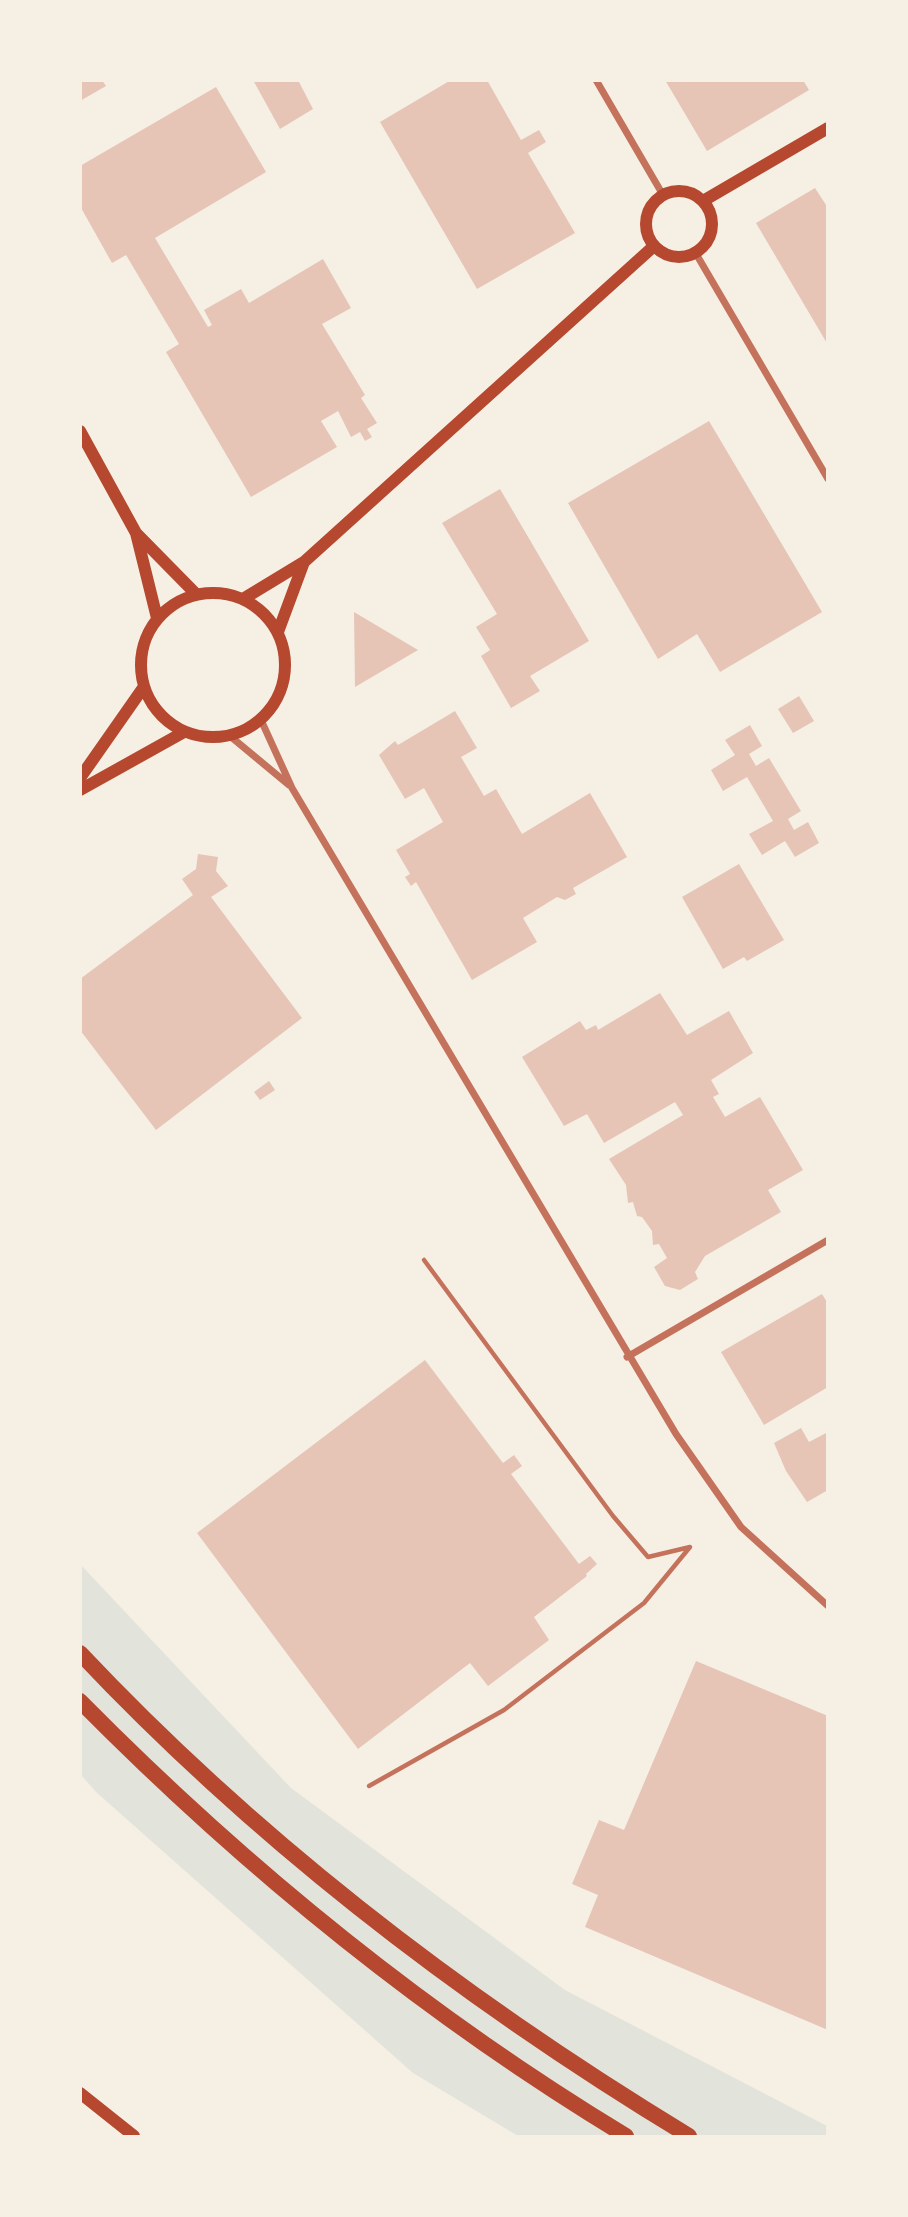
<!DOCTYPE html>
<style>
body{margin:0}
#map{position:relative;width:908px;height:2217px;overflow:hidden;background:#f6efe4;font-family:Inter,sans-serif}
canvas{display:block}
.frame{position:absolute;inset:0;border:82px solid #f6efe4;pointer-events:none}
</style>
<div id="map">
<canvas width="908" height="2217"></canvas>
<div class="frame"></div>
</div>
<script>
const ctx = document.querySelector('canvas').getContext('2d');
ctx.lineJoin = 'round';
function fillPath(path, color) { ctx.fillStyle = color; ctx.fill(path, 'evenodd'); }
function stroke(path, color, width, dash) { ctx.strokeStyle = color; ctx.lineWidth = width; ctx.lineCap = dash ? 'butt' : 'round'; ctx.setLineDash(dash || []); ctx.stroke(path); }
fillPath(new Path2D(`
 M80,1564l211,224 274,202 262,136v10h-309l-105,-63 -317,-281 -15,-17z`), '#e2e4dc');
fillPath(new Path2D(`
 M80,80h22l4,6 -26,15z
 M253,80h45l15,29 -33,20z
 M451,80h36l34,60 18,-10 7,12 -18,11 47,80 -98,56 -97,-167z
 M665,80h138l6,10 -102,61z
 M216,87l50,85 -111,66 53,89 4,-2 -8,-15 37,-21 8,14 74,-44 28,49 -29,16 43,71 -4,3 16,25 -10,6 5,8 -7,4 -5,-9 -9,5 -13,-26 -17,10 16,26 -86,50 -85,-145 13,-8 -53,-89 -14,8 -32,-57v-40z
 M815,188l13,20v137l-72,-122z
 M709,421l113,191 -102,60 -23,-38 -39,25 -90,-156z
 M500,489l89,152 -59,35 10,15 -29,17 -30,-52 9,-6 -14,-23 21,-13 -55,-91z
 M354,612l64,38 -63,37z
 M799,696l15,25 -21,12 -15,-24z
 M455,711l22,37 -16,9 23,39 12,-7 26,45 68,-41 37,64 -54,31 3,6 -11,6 -8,-3 -34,21 14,24 -65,38 -56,-98 -5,4 -6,-9 5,-3 -14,-24 47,-28 -19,-34 -19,11 -26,-44 16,-14 3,4z
 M750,725l12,21 -13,8 7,12 13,-8 32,53 -13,8 6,11 14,-8 11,21 -24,14 -10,-16 -23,14 -13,-21 24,-13 -26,-44 -24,14 -12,-21 24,-15 -10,-15z
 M198,854l20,3 -2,14 12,15 -17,11 91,121 -146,112 -76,-100v-51l113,-84 -11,-16 14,-10z
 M739,864l45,76 -37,21 -3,-4 -21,12 -41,-72z
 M660,993l27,42 42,-24 24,42 -42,27 8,14 -6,3 12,20 35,-20 43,73 -35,20 13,22 -76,44 -10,16 3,7 -18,11 -15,-4 -11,-19 13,-9 -8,-14 -6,1 -1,-14 -10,-14 -5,-1 -4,-14 -5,1 -2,-18 -17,-26 74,-44 -8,-13 -71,41 -17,-29 -23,12 -42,-69 58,-36 6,9 10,-5 2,5z
 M269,1081l6,9 -15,10 -6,-8z
 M822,1294l6,10v83l-64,38 -43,-73z
 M425,1360l78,103 11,-8 8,11 -11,8 68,90 11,-8 7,8 -11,10 1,2 -53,41 15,23 -61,46 -18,-23 -112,86 -161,-216z
 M801,1428l8,14 19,-10v58l-21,12 -21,-31 -12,-28z
 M696,1661l132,55v314l-243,-103 13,-32 -26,-11 27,-64 25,10z`), '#e6c5b7');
stroke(new Path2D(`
 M369,1786l135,-76 140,-107 46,-56 -42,10 -35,-41 -189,-256`), '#c5725c', 4.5);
stroke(new Path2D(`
 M596,80l67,115
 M695,252l133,227
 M261,720l31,68 384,646 65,93 87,79
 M230,736l59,49
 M627,1357l201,-117`), '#c5725c', 7);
stroke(new Path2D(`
 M646 224a33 33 0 1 1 66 0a33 33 0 1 1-66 0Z
 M703,201l125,-73
 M80,431l56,102 21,85
 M136,533l60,61
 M141 665a72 72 0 1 1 144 0a72 72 0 1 1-144 0Z
 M243,599l61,-37 350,-316
 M278,632l26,-70
 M80,778l63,-90
 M80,790l104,-58
 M80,2093l54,43`), '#b5482f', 12);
stroke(new Path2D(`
 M80,1653c180,191 386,348 609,483
 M80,1701c165,167 346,314 546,435`), '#b5482f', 16);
</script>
